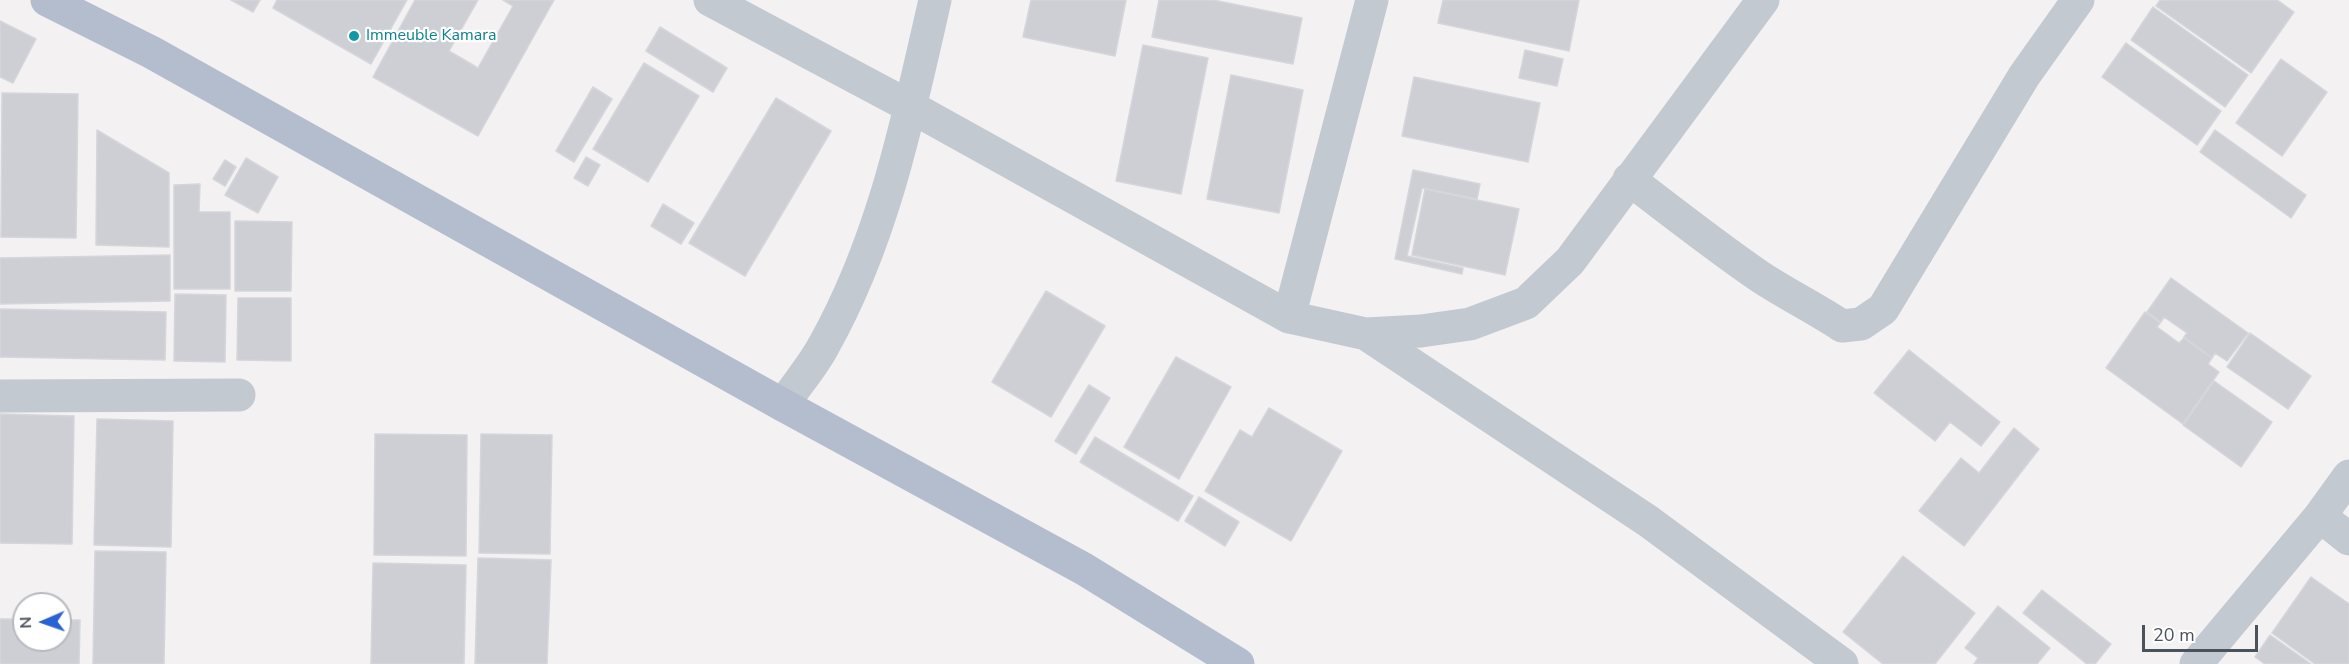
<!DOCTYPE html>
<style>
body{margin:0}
#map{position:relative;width:2349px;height:664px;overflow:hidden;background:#f3f1f1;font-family:"Nunito Sans",sans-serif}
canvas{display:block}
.north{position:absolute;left:12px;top:592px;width:60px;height:60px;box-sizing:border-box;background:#fff;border:2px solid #b7babe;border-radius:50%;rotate:268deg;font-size:16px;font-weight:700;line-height:24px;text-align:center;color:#4a525c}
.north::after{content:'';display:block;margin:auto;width:21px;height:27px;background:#2962d4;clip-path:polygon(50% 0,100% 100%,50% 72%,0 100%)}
.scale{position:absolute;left:2142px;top:625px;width:116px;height:27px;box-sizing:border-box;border:3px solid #4a525c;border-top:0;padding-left:8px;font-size:18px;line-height:21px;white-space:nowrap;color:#4a525c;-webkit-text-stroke:4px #fff;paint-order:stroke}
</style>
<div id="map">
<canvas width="2349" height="664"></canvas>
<div class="north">N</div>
<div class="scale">20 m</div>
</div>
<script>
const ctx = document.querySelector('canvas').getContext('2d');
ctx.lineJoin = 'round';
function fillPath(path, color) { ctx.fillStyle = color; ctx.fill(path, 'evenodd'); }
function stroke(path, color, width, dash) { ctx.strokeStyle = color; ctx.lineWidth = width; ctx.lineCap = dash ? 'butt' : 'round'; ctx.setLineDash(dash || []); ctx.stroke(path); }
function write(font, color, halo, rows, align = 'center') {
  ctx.font = font + ' "Nunito Sans",sans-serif'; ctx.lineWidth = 4.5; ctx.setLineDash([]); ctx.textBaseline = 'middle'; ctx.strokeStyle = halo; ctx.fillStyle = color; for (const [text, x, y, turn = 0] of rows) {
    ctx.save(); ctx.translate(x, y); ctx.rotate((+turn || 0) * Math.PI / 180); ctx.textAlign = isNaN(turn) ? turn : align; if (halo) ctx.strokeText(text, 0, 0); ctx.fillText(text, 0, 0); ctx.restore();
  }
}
const building = new Path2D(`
 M231,0h29l-7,12z
 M277,0h130l-36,64 -98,-56z
 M415,0h63l-29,51 29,17 35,-62 -10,-6h51l-76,136 -105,-59z
 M1031,0h95l-11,56 -92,-19z
 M1159,0h54l89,18 -9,46 -141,-27z
 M1443,0h136l-10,51 -131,-28z
 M2160,0h117l17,12 -43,61 -95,-67z
 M2153,7l95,68 -23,32 -94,-67z
 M0,21l36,18 -23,44 -13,-6z
 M660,27l67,41 -14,24 -67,-41z
 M2126,43l95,68 -24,34 -95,-68z
 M1143,45l65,13 -27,136 -65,-13z
 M1525,50l38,9 -6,27 -38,-8z
 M2281,59l46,33 -45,64 -46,-33z
 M644,63l55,33 -51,86 -55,-33z
 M1231,75l72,15 -24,123 -72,-14z
 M1414,77l126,26 -12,59 -126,-26z
 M593,87l19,12 -38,63 -18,-11z
 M2,93l76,1 -2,144 -75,-1z
 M776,98l55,33 -86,145 -56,-33z
 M97,130l72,43v74l-73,-2z
 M2215,130l91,65 -15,23 -91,-66z
 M586,157l14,8 -12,21 -14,-8z
 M246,158l32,19 -20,36 -33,-18z
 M225,160l11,7 -11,19 -12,-7z
 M1413,170l67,14 -3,15 -55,-11 -15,68 56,12 -1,6 -67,-15z
 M200,184l-1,28h31v77h-56v-104z
 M1425,189l94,20 -14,66 -93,-20z
 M663,204l31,19 -13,21 -30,-18z
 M235,221l57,1 -1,69h-56z
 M170,255v46l-170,3v-46z
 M2171,278l77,55 -21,28 -12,-8 -3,5 -28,-21 3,-4 -23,-16 -3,5 -14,-10z
 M1046,291l59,35 -54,91 -59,-35z
 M175,294l51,1 -1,67 -51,-1z
 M238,298h53v63l-54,-1z
 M0,309l166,3 -1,48 -165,-3z
 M2145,312l15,11 -3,4 22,16 5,-5 28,20 -4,6 11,8 -36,52 -77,-56z
 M2250,333l61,43 -23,33 -61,-42z
 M1909,350l91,72 -19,24 -31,-24 -15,19 -61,-48z
 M1176,357l55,30 -52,92 -55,-32z
 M2214,381l58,41 -31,45 -58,-42z
 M1089,385l21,13 -34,56 -21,-13z
 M1269,408l73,43 -51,90 -86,-50 35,-61 12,7z
 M0,414l74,2 -2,128 -72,-1z
 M97,419l76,2 -2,126 -77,-2z
 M2014,428l25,21 -75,97 -45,-35 42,-53 18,15z
 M375,434l92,1 -1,121 -92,-1z
 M481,434l71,1 -2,119 -71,-1z
 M1095,437l98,59 -15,25 -98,-59z
 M1199,497l40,25 -14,24 -40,-25z
 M95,551l71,1 -2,112h-71z
 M1903,556l72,57 -40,51h-52l-40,-32z
 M478,558l73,2 -4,104h-72z
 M373,563l93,2 -2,99h-93z
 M2311,577l38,27v60h-34l-43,-31z
 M2042,590l69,54 -16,20h-8l-64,-51z
 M1998,606l52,42 -13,16h-63l4,-6 -13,-10z
 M0,619h24v21h36v-20h20l-1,44h-79z
 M2270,635l41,29h-46l-10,-7z`);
fillPath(building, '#cecfd4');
stroke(building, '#d5d6db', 1.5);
stroke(new Path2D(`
 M710,0l201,107 378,210 77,17 55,-3 49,-7 56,-21 44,-42 193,-261
 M1629,179c43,33 85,66 130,97 27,18 56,32 83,50l19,-2 22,-15 141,-233 54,-76
 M1289,317l83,-317
 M1366,334l282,187 194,143
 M0,396l239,-1
 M783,405c13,-20 30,-39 41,-60 60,-107 84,-227 111,-345
 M2320,516l29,23
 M2196,664l124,-148 29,-40`), '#c3c9d1', 33);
stroke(new Path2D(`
 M47,0l104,52 632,353 301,164 154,95`), '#b3bdcd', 33);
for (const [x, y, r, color] of [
 [354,36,6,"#0f9aa8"]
]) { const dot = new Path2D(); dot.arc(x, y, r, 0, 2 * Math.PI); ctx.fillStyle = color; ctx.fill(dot); stroke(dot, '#fff', 2); }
write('16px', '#0d838f', '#fff', [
 ["Immeuble Kamara",366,36]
], 'left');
</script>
